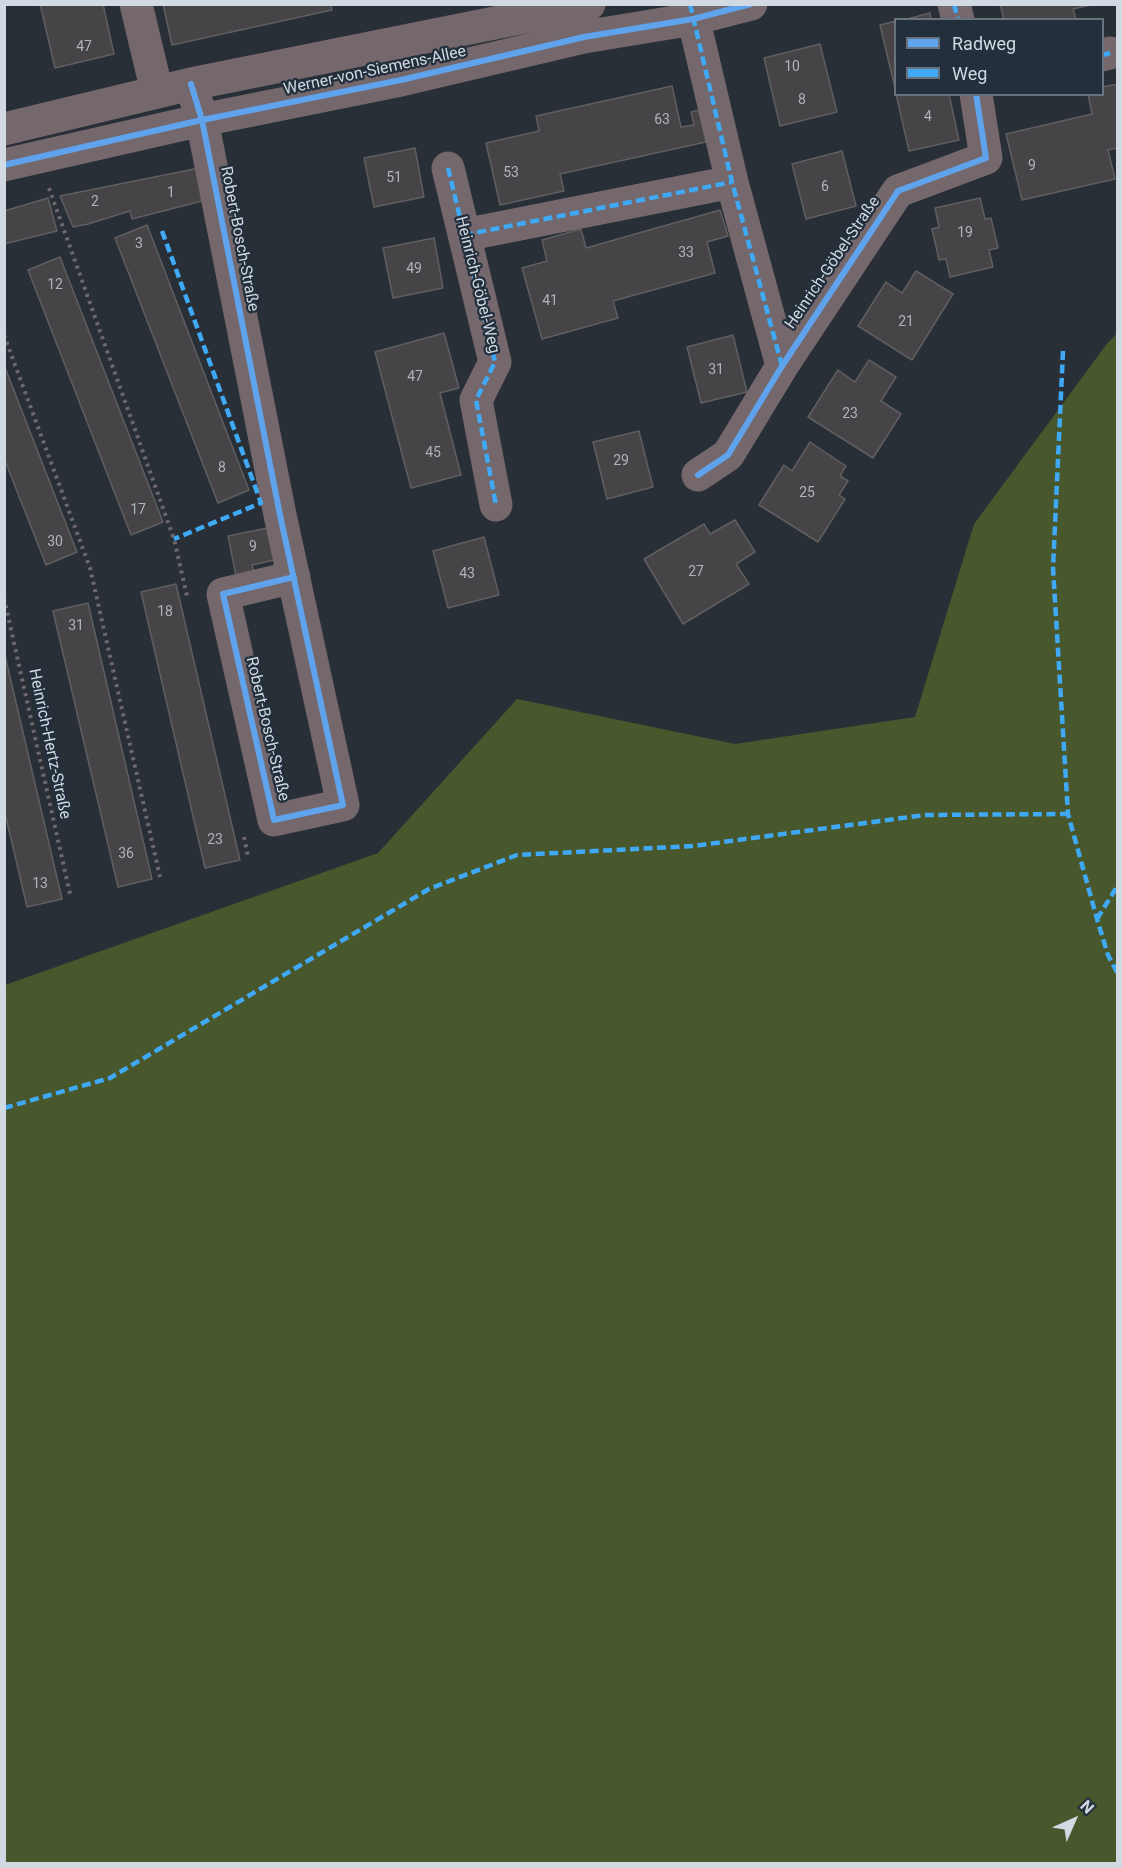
<!DOCTYPE html>
<meta charset="utf-8">
<style>
body{margin:0}
#map{position:relative;width:1122px;height:1868px;overflow:hidden;background:#292f36;font-family:Roboto,sans-serif}
canvas{display:block}
.frame{position:absolute;inset:0;border:6px solid #d1d9e2;pointer-events:none}
.legend{position:absolute;left:894px;top:18px;width:210px;height:78px;box-sizing:border-box;background:#232f3c;border:2px solid #69737e;margin:0;padding:8px 10px;list-style:none;font-size:18px;color:#d1d9e2}
.legend li{display:flex;align-items:center;gap:12px;height:30px}
.legend b{width:30px;border:2px solid #69737e}
.north{position:absolute;left:1044px;top:1790px;width:60px;height:60px;-webkit-text-stroke:4px #232f3c;paint-order:stroke;rotate:45deg;font-size:16px;font-weight:700;line-height:24px;text-align:center;color:#d1d9e2}
.north::after{content:'';display:block;margin:auto;width:21px;height:27px;background:#d1d9e2;clip-path:polygon(50% 0,100% 100%,50% 72%,0 100%)}
</style>
<div id="map">
<canvas width="1122" height="1868"></canvas>
<div class="frame"></div>
<ul class="legend">
<li><b style="height:8px;background:#60a3ed"></b>Radweg</li>
<li><b style="height:8px;background:#3fa9f5"></b>Weg</li>
</ul>
<div class="north">N</div>
</div>
<script>
const ctx = document.querySelector('canvas').getContext('2d');
ctx.lineJoin = 'round';
function fillPath(path, color) { ctx.fillStyle = color; ctx.fill(path, 'evenodd'); }
function stroke(path, color, width, dash) { ctx.strokeStyle = color; ctx.lineWidth = width; ctx.lineCap = dash ? 'butt' : 'round'; ctx.setLineDash(dash || []); ctx.stroke(path); }
function write(font, color, halo, rows, align = 'center') {
  ctx.font = font + ' Roboto,sans-serif'; ctx.lineWidth = 4.5; ctx.setLineDash([]); ctx.textBaseline = 'middle'; ctx.strokeStyle = halo; ctx.fillStyle = color; for (const [text, x, y, turn = 0] of rows) {
    ctx.save(); ctx.translate(x, y); ctx.rotate((+turn || 0) * Math.PI / 180); ctx.textAlign = isNaN(turn) ? turn : align; if (halo) ctx.strokeText(text, 0, 0); ctx.fillText(text, 0, 0); ctx.restore();
  }
}
fillPath(new Path2D(`
 M1117,333v1530h-1112v-878l373,-132 139,-154 218,45 180,-27 59,-193 132,-179z`), '#49572c');
const building = new Path2D(`
 M40,4h63l11,50 -59,14z
 M163,4h168l1,6 -160,35z
 M1000,4h95l-22,5 3,11h-72z
 M930,13l1,7h-28z
 M896,21v71l-16,-67z
 M820,44l17,68 -57,14 -16,-68z
 M1118,84v64l-10,2 7,29 -93,21 -16,-66 86,-20 -4,-20h14v-7z
 M672,86l9,41 13,-2 -3,-13 8,-2 7,32 -146,32 4,17 -64,14 -14,-62 53,-12 -3,-15z
 M896,94h53l10,46 -50,11z
 M415,148l9,49 -50,10 -10,-49z
 M842,151l14,55 -50,13 -14,-55z
 M199,168l7,32 -74,19 -2,-8 -42,13 -15,3 -13,-31z
 M48,198l9,33 -53,13v-33z
 M980,198l5,21 6,-1 7,30 -9,2 4,17 -43,10 -4,-18 -7,1 -7,-31 7,-2 -4,-19z
 M720,210l8,26 -21,6 8,31 -102,28 5,17 -76,21 -20,-71 25,-7 -5,-21 39,-11 5,19z
 M147,225l102,265 -31,13 -103,-265z
 M434,238l9,50 -50,10 -10,-50z
 M60,257l103,265 -32,13 -103,-265z
 M916,271l37,23 -41,66 -54,-34 28,-44 16,11z
 M444,333l15,55 -19,5 21,82 -50,13 -36,-136z
 M733,335l14,57 -46,11 -14,-56z
 M869,360l27,17 -15,24 20,13 -28,44 -65,-41 30,-47 17,12z
 M4,365l73,187 -31,13 -42,-107z
 M639,431l14,56 -46,12 -14,-57z
 M810,442l36,24 -6,10 8,5 -9,14 6,4 -27,43 -59,-37 25,-40 8,6z
 M735,520l20,32 -19,12 13,20 -66,40 -39,-65 60,-35 6,10z
 M277,526l7,32 -32,7 2,8 -18,3 -8,-40z
 M484,537l15,58 -51,13 -15,-57z
 M176,584l64,276 -35,8 -64,-276z
 M88,603l64,276 -34,8 -65,-276z
 M4,651l58,248 -35,8 -23,-98z`);
fillPath(building, '#464447');
stroke(building, '#5f5e60', 1.5);
stroke(new Path2D(`
 M49,188l125,351 13,57
 M4,335l86,233 70,309
 M4,598l66,296
 M244,837l4,19`), '#6e686d', 4, [3, 4.5]);
stroke(new Path2D(`
 M136,4l21,88
 M690,4l42,178 50,184
 M954,4l4,16
 M1102,55l8,-2
 M191,84l11,36 78,395 63,290 -69,15 -51,-226 71,-17
 M4,129l187,-45 398,-80
 M4,165l198,-45 199,-40 183,-43 109,-18 58,-15
 M448,168l47,194 -19,38 20,105
 M464,235l268,-53
 M698,475l30,-20 54,-89 116,-175 88,-33 -10,-64`), '#74686d', 33);
stroke(new Path2D(`
 M690,4l42,178 50,184
 M954,4l4,16
 M1102,55l8,-2
 M448,168l47,194 -19,38 20,105
 M162,231l99,272 -87,36
 M464,235l268,-53
 M1063,351l-10,217 15,246 29,105 11,36 10,19
 M1097,919l21,-34
 M4,1108l106,-30 319,-189 88,-34 176,-9 232,-31 143,-1`), '#3fa9f5', 4.5, [9, 4.5]);
stroke(new Path2D(`
 M191,84l11,36 78,395 63,290 -69,15 -51,-226 71,-17
 M4,165l198,-45 199,-40 183,-43 109,-18 58,-15
 M698,475l30,-20 54,-89 116,-175 88,-33 -10,-64`), '#60a3ed', 6);
write('14px', '#aeb4bb', null, [
 ["47",84,47],
 ["10",792,67],
 ["8",802,100],
 ["4",928,117],
 ["63",662,120],
 ["9",1032,166],
 ["53",511,173],
 ["51",394,178],
 ["6",825,187],
 ["1",171,193],
 ["2",95,202],
 ["19",965,233],
 ["3",139,244],
 ["33",686,253],
 ["49",414,269],
 ["12",55,285],
 ["41",550,301],
 ["21",906,322],
 ["31",716,370],
 ["47",415,377],
 ["23",850,414],
 ["45",433,453],
 ["29",621,461],
 ["8",222,468],
 ["25",807,493],
 ["17",138,510],
 ["30",55,542],
 ["9",253,547],
 ["27",696,572],
 ["43",467,574],
 ["18",165,612],
 ["31",76,626],
 ["23",215,840],
 ["36",126,854],
 ["13",40,884]
]);
write('16px', '#d1d9e2', '#232f3c', [
 ["Werner-von-Siemens-Allee",375,71,-12],
 ["Robert-Bosch-Straße",239,239,79],
 ["Heinrich-Göbel-Straße",833,263,-56],
 ["Heinrich-Göbel-Weg",477,285,76],
 ["Robert-Bosch-Straße",267,729,77],
 ["Heinrich-Hertz-Straße",49,744,78]
]);
</script>
